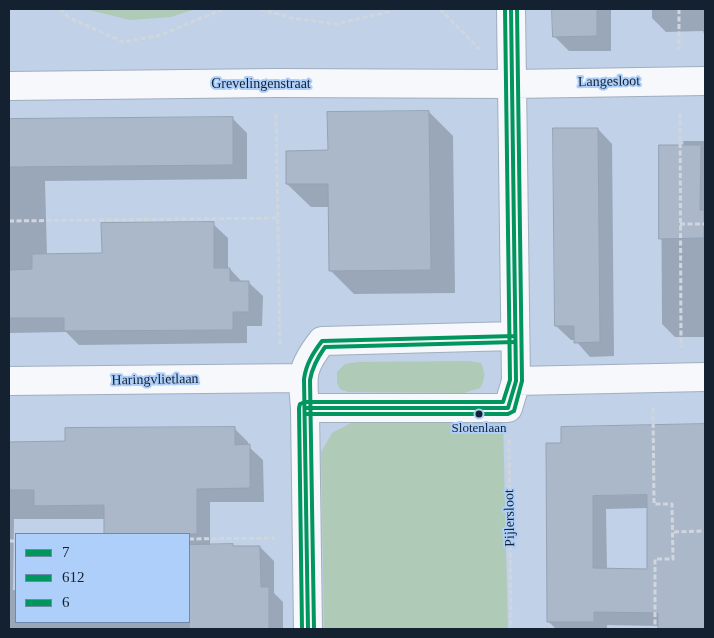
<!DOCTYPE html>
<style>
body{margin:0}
#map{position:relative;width:714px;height:638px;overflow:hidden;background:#c0d1e8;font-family:"Times New Roman",serif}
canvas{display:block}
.frame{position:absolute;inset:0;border:10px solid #142130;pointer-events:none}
.legend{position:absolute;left:15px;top:533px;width:175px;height:90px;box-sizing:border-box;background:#aecffa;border:1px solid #7089a9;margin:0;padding:6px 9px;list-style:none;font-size:15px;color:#142130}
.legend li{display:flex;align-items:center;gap:10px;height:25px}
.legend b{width:25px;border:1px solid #7089a9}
</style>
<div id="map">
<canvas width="714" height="638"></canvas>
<div class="frame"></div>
<ul class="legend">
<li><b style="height:6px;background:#00965e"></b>7</li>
<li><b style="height:6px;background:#00965e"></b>612</li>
<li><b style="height:6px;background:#00965e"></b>6</li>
</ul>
</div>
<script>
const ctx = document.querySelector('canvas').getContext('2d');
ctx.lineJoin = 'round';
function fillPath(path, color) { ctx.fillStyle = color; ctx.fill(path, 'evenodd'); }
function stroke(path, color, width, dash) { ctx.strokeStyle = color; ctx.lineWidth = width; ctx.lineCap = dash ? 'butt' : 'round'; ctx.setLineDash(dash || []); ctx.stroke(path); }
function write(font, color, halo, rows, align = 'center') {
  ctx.font = font + ' "Times New Roman",serif'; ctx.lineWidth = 4; ctx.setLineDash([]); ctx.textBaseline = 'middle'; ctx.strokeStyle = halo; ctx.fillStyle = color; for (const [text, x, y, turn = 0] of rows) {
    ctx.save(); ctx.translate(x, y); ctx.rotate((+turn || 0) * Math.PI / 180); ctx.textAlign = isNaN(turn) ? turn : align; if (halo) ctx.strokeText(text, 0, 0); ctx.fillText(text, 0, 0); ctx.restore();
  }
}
fillPath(new Path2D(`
 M85,9h-1h111l-24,8 -41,3z
 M469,361l12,2c4,10 5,15 -1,25l-16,5 -116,-1 -8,-3 -3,-7v-10l8,-8 13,-2z
 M503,419l5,210h-184l-3,-177 11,-19 21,-11z`), '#b0cab8');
fillPath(new Path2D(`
 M554,9h57v42h-42l-15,-15z
 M652,9h53v28l-2,-6 -37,1 -14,-14z
 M429,112l24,24 2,157 -101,1 -24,-24 -1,-63h-18l-24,-23 42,-33z
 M232,118l15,15v46l-202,2 2,74h56l110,-31 15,14v31h2l12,13h6l15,14 -1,30h-15v17l-168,2 -13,-13 -57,1v-213z
 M598,129l14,15 2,212 -24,1 -15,-17h-4l-15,-14z
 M683,141h22v196h-30l-13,-13 -1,-178h23z
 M705,426v203h-46v-3l-52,-1v4h-51l-7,-7 14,-194zM648,508v62h-41l-1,-61z
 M234,428l14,14v4l15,14 1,42h-54v44l50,1 14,14v32l9,9v27h-274v-186l57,-1zM14,519h91v15h84v88h-173v-32h-3z`), '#0003');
const building = new Path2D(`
 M552,9h45v27l-44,1z
 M429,111l2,159 -102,1 -1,-87h-42v-33l42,-1 -1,-38z
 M233,117v48l-224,2v-48z
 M553,128h45l2,214 -26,1v-17h-19z
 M659,145h42l-1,65h4v28l-45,1z
 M214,222v46h16v13h19v31h-16v18l-169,1v-13h-55v-48l23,-1v-15l70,-1 -1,-30z
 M705,424v205h-47v-16l-64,-1v10h-47l-1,-179h15v-16zM647,495v74l-54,-1v-72z
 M235,427v18l15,-1v44l-53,1v45h-93v-29l-70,1v-16h-25v-48l56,-1v-13z
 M233,544v2h27l1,41h8v42h-80v-84z`);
fillPath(building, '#abb8ca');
stroke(building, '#94a2b4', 1);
const minor = new Path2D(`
 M9,86l266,-3 237,1 193,-3
 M9,381l293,-3
 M516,381l189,-4
 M305,408h203l8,-27 -5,-372
 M308,629l-3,-221c-3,-33 -4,-40 17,-67l193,-5`);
stroke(minor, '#a0aec0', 30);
stroke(new Path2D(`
 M60,9l8,8 55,25 38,-7 62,-26
 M260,9l32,9 43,6 53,-12 5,-3
 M440,9l39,40
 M679,9v40
 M680,113l1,234
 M276,114l4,231
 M9,221l269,-3
 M680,224h25
 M653,408l1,96h18l1,55h-18v70
 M509,440l2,189
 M674,532l31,-1
 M189,539l86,-1
 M9,541h7`), '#d0d6de', 3, [5, 2.5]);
stroke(minor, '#f6f8fc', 28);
stroke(new Path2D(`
 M305,408h203l8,-27 -5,-372
 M308,629l-4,-250c2,-15 9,-26 18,-38l193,-5`), '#00965e', 4);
stroke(new Path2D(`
 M305,414h203l6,-3 8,-30 -5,-372
 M314,629l-4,-249c2,-13 8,-23 15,-33l190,-5`), '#00965e', 4);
stroke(new Path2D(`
 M302,629l-3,-221 1,-4 5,-2h198l7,-22 -5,-371`), '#00965e', 4);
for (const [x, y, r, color] of [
 [479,414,4.5,"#142130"]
]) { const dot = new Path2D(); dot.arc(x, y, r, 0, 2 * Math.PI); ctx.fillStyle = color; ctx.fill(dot); stroke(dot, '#aecffa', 2); }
write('13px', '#142130', '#aecffa', [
 ["Slotenlaan",479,429]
]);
write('14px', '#142130', '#aecffa', [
 ["Langesloot",609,82,-1],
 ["Grevelingenstraat",261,84],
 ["Haringvlietlaan",155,380,-1],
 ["Pijlersloot",510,518,-91]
]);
</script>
